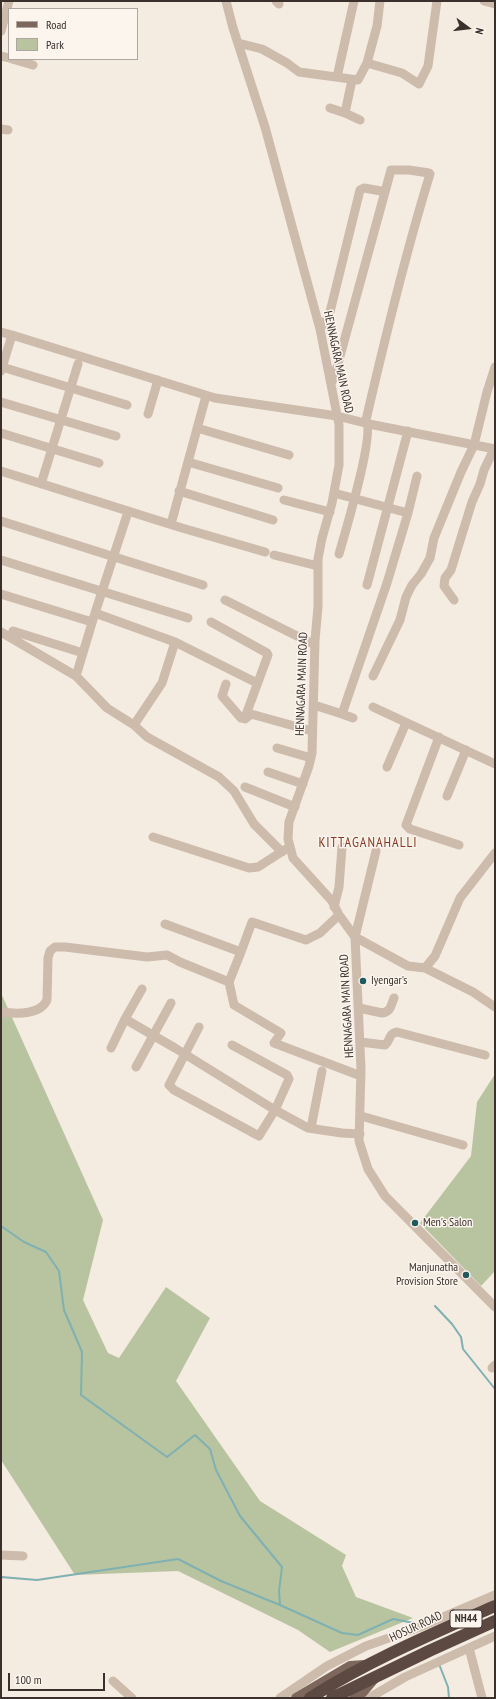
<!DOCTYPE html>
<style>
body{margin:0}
#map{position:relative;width:496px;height:1699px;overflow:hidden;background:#f4ebe1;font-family:"PT Sans Narrow",sans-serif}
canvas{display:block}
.frame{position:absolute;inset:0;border:2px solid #3b302b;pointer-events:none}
.legend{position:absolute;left:8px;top:8px;width:130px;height:52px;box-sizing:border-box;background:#fbf5ee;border:1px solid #aea6a0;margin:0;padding:5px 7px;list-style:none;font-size:12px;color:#3b302b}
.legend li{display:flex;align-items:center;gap:8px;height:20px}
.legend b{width:20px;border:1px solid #aea6a0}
.north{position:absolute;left:448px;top:8px;width:40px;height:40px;-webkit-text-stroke:3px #fbf5ee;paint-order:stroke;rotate:105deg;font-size:11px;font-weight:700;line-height:16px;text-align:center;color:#3b302b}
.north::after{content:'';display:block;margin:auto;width:14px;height:18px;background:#3b302b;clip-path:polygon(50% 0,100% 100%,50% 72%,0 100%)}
.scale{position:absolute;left:8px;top:1673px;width:97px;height:18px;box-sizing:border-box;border:2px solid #3b302b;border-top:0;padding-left:5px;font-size:12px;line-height:14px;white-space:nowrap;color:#3b302b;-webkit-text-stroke:3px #fbf5ee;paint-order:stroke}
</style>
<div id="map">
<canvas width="496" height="1699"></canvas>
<div class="frame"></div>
<ul class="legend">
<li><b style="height:5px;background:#7d675c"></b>Road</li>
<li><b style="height:11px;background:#b8c4a0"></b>Park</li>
</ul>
<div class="north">N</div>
<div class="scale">100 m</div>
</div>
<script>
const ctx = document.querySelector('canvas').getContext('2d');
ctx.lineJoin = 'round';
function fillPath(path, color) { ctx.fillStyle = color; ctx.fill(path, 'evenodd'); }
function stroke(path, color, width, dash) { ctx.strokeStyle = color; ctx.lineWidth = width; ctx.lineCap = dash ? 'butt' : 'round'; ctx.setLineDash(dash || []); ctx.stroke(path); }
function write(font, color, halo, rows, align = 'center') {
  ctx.font = font + ' "PT Sans Narrow",sans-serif'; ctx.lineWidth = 3; ctx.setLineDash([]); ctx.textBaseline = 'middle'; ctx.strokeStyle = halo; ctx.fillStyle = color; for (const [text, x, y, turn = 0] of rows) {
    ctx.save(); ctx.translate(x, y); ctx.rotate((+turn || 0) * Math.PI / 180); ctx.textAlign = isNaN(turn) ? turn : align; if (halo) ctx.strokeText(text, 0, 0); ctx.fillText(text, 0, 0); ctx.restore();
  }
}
fillPath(new Path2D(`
 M1,993l102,227 -20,80 25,53 11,5 47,-71 44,31 -34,63 84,120 86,54 -4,11 14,31 57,21 -83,34 -32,-22 -120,-59 -103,4 -74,-115z
 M495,1074v197l-14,15 -61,-63 51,-67 6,-54z`), '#b8c4a0');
stroke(new Path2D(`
 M1,1226l23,16 22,10 13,19 5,39 18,42 -1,43 86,62 28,-22 15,14 6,21 24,46 42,51 -3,24 1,14 62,28 16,2 35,-16 21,4 2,3
 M435,1306l17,18 9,13 2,12 32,40
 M1,1577l36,3 141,-21 43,22 59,24
 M439,1664l9,23 1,11`), '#7fb0b2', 2);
stroke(new Path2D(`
 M226,1l7,27 32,99 55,202 19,96v40l-7,38 -10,35 -4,21v48l-3,33 -3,113 -3,13 -20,56 -1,17 5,19 39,43 7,14 16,22 6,132 -2,72 9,28 17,27 110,111
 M276,1l3,3
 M484,1l11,3
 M1,31l8,-30
 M238,43l24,6 25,14 12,9 59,8 9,-17 10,-37 3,-25
 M1,56l8,2
 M12,59l21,6
 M367,63l35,10 17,11 9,-18 9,-65
 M337,77l17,-76
 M352,80l-7,33 15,7
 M330,108l15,5
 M1,129l7,1
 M320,329l9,-13 31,-126 4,-2 17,3
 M1,332l11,3 -11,36
 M12,335l203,63 122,18 32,8 126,25
 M2,367l125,38
 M331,383l3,-5 57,-208h18l20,3 1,1c-25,81 -45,164 -64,246 9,14 -21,113 -27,134
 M1,402l115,34
 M148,414l10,-34
 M197,428l92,27
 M1,433l98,30
 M188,462l90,26
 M1,471l181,57 83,24
 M41,484l37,-120
 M179,491l94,29
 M334,493l74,20
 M284,500l46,12
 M1,521l202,64
 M171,524l35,-128
 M274,555l44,11
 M1,560l187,58
 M367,585l41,-154
 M1,594l91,28
 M225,600l90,45
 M454,600l-10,-14 1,-8 6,-8 21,-68 8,-18 4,-14 10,-21
 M95,613l80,29 82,41
 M211,622l56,31 1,2 -21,57 4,2 61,17
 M13,631l70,22
 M1,632l75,44 31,32 27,17 13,12 72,40 15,14 20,33 28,28
 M76,676l19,-63 33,-101
 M373,676l27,-56 6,-23 6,-12 9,-11 9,-16 4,-20 27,-66 13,-27 13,-53 8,-25
 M226,684l-4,12 19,22 4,1 6,-5
 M314,705l28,9 45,-131 21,-70 9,-37
 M373,707l122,57
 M342,714l11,4
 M134,725l28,-42 13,-41
 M439,737l-33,88 4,4 49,16
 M277,748l34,10
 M387,767l19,-44
 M268,772l35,12
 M245,787l50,20
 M447,796l19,-46
 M153,837l96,31 9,-1 28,-18
 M376,851l-21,86 53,29 17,2 10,-12 25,-58 35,-45
 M334,907l5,-20 3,-40
 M165,924l76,28 -12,30 5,23 47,28 -7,10 87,33
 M241,952l11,-30 54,18 14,-7 19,-18
 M425,968l48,24 22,15
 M359,1008l23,5c9,-1 9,-8 12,-15
 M1,1012c15,2 39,3 46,-12l1,-42 2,-7 5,-4h10l82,10 20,-2 13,7 49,20
 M125,1019l50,29 100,62 33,18 34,5 18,1
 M199,1027l-30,58 5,5 85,46 16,-26 14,-31 -2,-4 -55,-30
 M360,1042l25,3c6,-5 3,-11 12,-13l88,23
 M111,1048l14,-29 17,-30
 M136,1067l35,-64
 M361,1116l102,29
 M311,1128l11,-57
 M492,1368l3,-3
 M1,1555l22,1
 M469,1648l13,50
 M113,1681l19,17
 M280,1698l47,-32 39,-20 54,-19 75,-32
 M369,1698l36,-21 90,-41`), '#cdbbac', 9);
stroke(new Path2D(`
 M296,1698l54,-32 15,-1
 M354,1698l8,-5 12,-14`), '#7d675c', 10);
stroke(new Path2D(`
 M310,1698c58,-37 122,-64 185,-92
 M332,1698l97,-47 66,-30`), '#5c4a42', 12);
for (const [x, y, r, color] of [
 [363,981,4,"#1f5a5e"],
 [415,1223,4,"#1f5a5e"],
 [466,1275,4,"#1f5a5e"]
]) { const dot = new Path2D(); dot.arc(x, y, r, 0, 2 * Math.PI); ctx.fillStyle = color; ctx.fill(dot); stroke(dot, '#fbf5ee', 1.5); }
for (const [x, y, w] of [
 [466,1619,32]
]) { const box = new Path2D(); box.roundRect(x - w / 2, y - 9, w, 18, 3); ctx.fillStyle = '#fbf5ee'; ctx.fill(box); stroke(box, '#3b302b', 1); }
write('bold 11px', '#3b302b', null, [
 ["NH44",466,1619]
]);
write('12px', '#3b302b', '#fbf5ee', [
 ["HENNAGARA MAIN ROAD",338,362,78],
 ["HENNAGARA MAIN ROAD",302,684,-88],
 ["HENNAGARA MAIN ROAD",347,1006,-93],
 ["HOSUR ROAD",416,1627,-25]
]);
write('12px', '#3b302b', '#fbf5ee', [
 ["Iyengar's",371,981],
 ["Men's Salon",423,1223],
 ["Manjunatha",458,1268,"right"],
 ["Provision Store",458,1282,"right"]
], 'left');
ctx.letterSpacing = '1px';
write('14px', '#8c3b22', '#fbf5ee', [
 ["KITTAGANAHALLI",368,843]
]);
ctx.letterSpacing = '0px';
</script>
